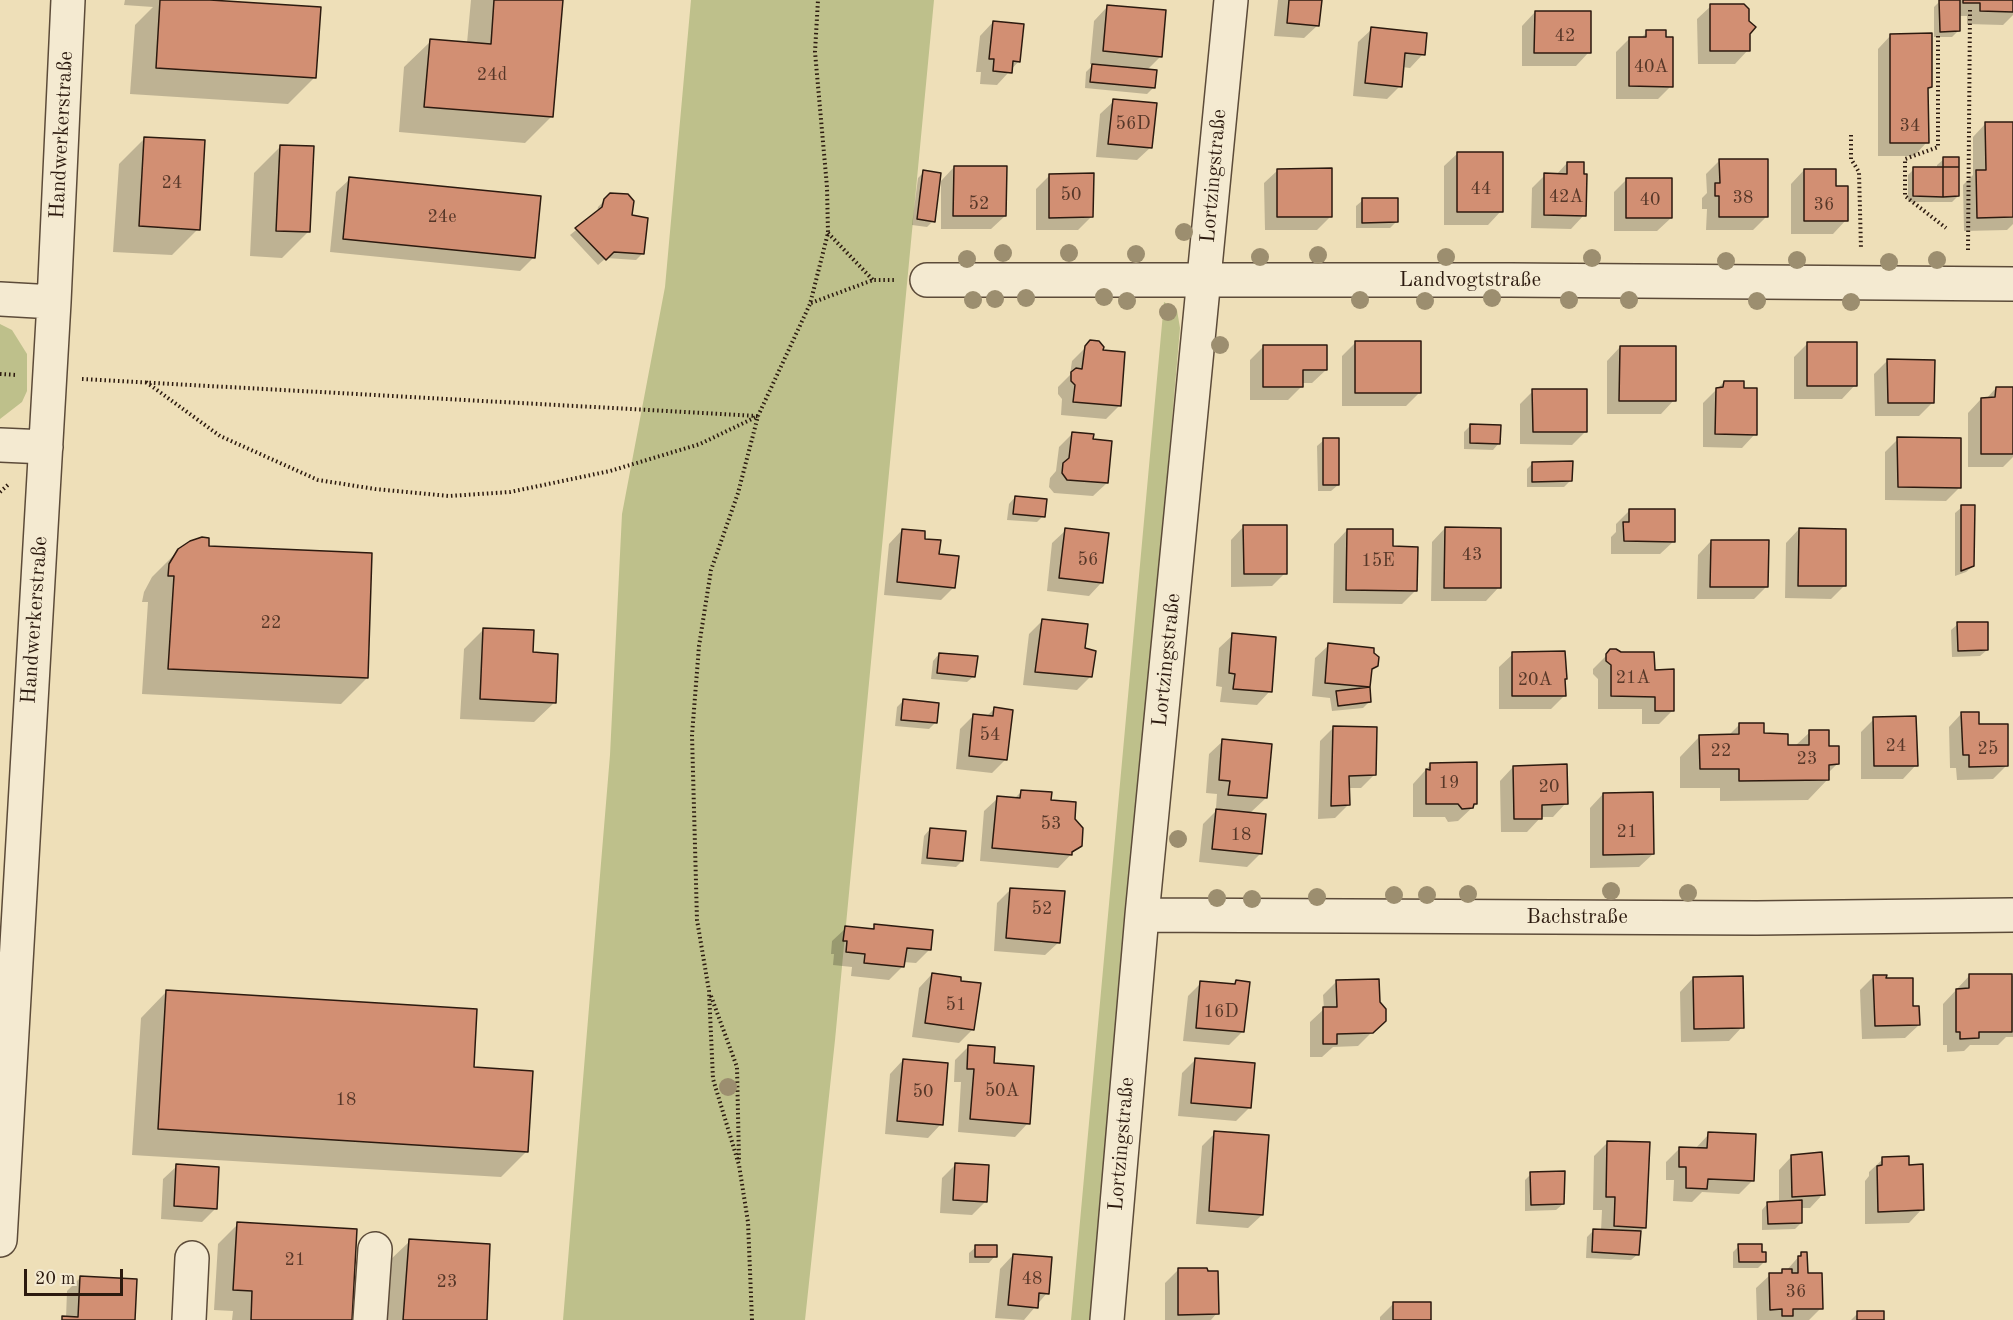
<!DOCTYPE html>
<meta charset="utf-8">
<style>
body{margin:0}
#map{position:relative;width:2013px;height:1320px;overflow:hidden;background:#eedfb8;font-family:"Old Standard TT",serif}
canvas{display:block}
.scale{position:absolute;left:24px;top:1269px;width:99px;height:27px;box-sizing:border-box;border:3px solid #2c1a0f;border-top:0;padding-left:8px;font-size:18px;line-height:21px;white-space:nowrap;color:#2c1a0f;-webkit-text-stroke:4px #f4ead1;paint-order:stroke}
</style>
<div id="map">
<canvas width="2013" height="1320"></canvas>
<div class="scale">20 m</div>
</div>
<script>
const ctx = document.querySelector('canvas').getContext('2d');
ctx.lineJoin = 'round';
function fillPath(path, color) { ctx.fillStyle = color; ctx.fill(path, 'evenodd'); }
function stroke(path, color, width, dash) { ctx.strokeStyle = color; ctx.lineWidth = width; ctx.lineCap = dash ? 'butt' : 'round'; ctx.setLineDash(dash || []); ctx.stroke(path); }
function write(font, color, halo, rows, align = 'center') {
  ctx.font = font + ' "Old Standard TT",serif'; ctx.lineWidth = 4.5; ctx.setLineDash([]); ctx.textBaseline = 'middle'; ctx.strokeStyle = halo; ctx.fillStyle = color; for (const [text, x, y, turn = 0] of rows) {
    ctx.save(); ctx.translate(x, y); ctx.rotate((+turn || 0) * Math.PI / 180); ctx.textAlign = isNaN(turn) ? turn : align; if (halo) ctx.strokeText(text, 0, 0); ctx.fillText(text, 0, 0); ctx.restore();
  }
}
fillPath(new Path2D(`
 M691,0h243l-99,1040 -30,280h-242l47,-565 12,-241 43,-227z
 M1164,302l13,8 3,18 -86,992h-23z
 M0,324l12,6 15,24v37l-5,11 -22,17z`), '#bec08b');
fillPath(new Path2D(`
 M125,0h63l127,77 -27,27 -158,-10 5,-69 18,-18 -29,-2z
 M471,0h90l-9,116 -27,27 -126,-11 5,-65 27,-26 36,2z
 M1278,0h42l-2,25 -14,13 -30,-2z
 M1950,0h63v15l-10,10 -36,-1v-8h-9v15l-6,6h-18v-30l6,-6z
 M1711,6l37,27v17l-13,14h-37l-1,-45z
 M1107,7l54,49 -15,15 7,17 -6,6 -62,-6 1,-16 8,-8h-4l4,-43z
 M1535,12l54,40 -13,14h-54v-40z
 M993,22l26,39 -22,24 -17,-1 1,-12h-5l4,-36z
 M1372,29l51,25 -13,14 -8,-1 -2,19 -13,13 -34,-3 5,-54z
 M1647,32l24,54 -13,13h-42v-47l14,-14 10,1z
 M1891,35l40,52 -4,4v51l-13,14h-36v-107z
 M1114,101l37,46 -14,13 -41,-3 4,-43z
 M1986,123h27v101l-6,6 -43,1 -1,-46 10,-10v-38z
 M145,138l53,91 -26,26 -59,-3 6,-88z
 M281,146l27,86 -26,26 -32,-2 4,-83z
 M1458,153l43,58 -13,14h-44v-59z
 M1944,159l14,37 -6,6h-44v-27l6,-6 23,-1v-3z
 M1720,160l47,56 -14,14h-47l1,-21h-5v-11l5,-5 -1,-19z
 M1567,163l17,52 -13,14 -40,-1 1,-40 13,-13h11z
 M954,167l51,49 -14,13h-50v-48z
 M1278,170l52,47 -13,13h-52l-1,-47z
 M1804,170l31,18 11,32 -13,14h-42v-50z
 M924,172l9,49 -6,6 -15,-2 6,-47z
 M1050,175l42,41 -14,14h-42v-41z
 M350,179l184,78 -14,14 -190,-19 6,-60z
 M1627,179l44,39 -14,13h-43v-39z
 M611,194l19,22 13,37 -7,7 -30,-2 -8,7 -28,-30 27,-22 1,-6z
 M1363,200l33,22 -6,6h-34v-22z
 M1091,342l28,64 -13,13 -45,-4 1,-16 -4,-5v-7l12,-12 2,-14z
 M1355,343l65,49 -14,14h-64v-50z
 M1808,343l47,42 -13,14h-48v-42z
 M1264,346l62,24 -14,13h-11v4l-13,13h-38v-40z
 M1620,347l54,53 -13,14h-54v-53z
 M1888,360l45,42 -14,14h-44l-1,-42z
 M1724,382l19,8 12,44 -13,14 -39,-1v-44z
 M1996,388l17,1v68l-10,10h-35v-54l13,-14h5z
 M1533,391l53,40 -14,14 -52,-1v-40z
 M1470,426l29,17 -6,7 -29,-1v-17z
 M1072,434l19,6 16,43 -14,13 -39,-3 -5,-6 1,-9 6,-7 3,-24z
 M1898,439l62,48 -14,14 -61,-1v-48z
 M1324,440l14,45 -7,6h-13l-1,-45z
 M1533,463l38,17 -7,7h-37v-18z
 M1015,497l28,19 -6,6 -30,-2 2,-16z
 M1962,507l11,59 -7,6 -11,4v-63z
 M1629,511l45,30 -14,13h-49v-17l5,-5v-8z
 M1244,526l41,47 -13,13 -41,1v-47z
 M1445,528l54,59 -13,14h-55l1,-59z
 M1799,529l45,57 -13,13 -46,-1 1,-55z
 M902,530l21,10 15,16 16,31 -13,13 -57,-5 5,-51z
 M1066,530l36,52 -13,14 -42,-5 5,-48z
 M1347,530l44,17 25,43 -14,14 -69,-1 1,-59z
 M1711,541l56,45 -13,13h-57l1,-44z
 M207,547l160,131 -26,26 -199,-10 6,-92h-6l2,-10 8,-15 27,-27z
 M1042,621l41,29 7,27 -13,13 -54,-5 6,-51z
 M1958,624l29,26 -7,6 -28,1 -1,-27z
 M484,629l47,25 24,48 -21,20 -74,-3 4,-70z
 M1233,635l37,56 -13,14 -37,-3 2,-15 -6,-1 3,-38z
 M1329,645l48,21 -7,6v29l-7,7 -31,3 -2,-13 -18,-2 3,-38z
 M1611,651l42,20 20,39 -14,14h-17v-15h-44v-30l-5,-5v-5z
 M939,654l35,22 -7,6 -36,-3 2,-18z
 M1513,654l51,42 -13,13h-52v-42z
 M903,701l32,22 -6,6 -34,-3 2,-19z
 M994,709l12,50 -14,14 -36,-4 4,-40 14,-14 12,2z
 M1962,713l16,13 28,40 -13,13 -36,1 -1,-12h-6l-1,-41z
 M1874,719l42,46 -13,14h-42v-47z
 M1739,725l48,22 8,-1 15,-14 17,16 10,16 -9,9v6l-20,21 -88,1v-13h-40v-31l20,-21h28z
 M1333,728l41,47 -13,13h-13v17l-13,13 -17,1 2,-78z
 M1223,741l43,57 -16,15 11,40 -14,14 -48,-5 4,-38 16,-16h-3l1,-14 -11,-1 3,-39z
 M1431,764l45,40 -18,17 -10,1 -3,-5h-32v-33z
 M1513,767l53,36 -13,14h-12l-14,15h-26l-1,-51z
 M1022,791l28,11 24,18 6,25 -22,23 -78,-7 4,-50 14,-13 16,1z
 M1603,794l50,60 -14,13 -49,1v-60z
 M930,829l32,32 -6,6 -35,-3 3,-28z
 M1011,889l48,53 -14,13 -51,-4 3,-48z
 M875,926l55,23 -14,14 -13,-1v4l-14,14 -38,-4 1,-9 -19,-2 1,-11h-3l1,-13 14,-13 24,2z
 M932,974l27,8 14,47 -14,14 -47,-6 7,-49z
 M1970,975l43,1v61h-7l-8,8h-28l-6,6 -17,1v-7h-4v-41z
 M1873,977l11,3 27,27 8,18 -14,13 -43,1 -2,-49z
 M1693,978l49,49 -13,14 -48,1 -1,-50z
 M1337,981l41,22 6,17 -26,26 -25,1 -11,10h-12v-35l14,-13 -1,-14z
 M1236,982l6,50 -13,13 -46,-4 5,-45 13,-13 32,2z
 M167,991l305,78 55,82 -26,26 -369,-22 9,-137z
 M969,1046l23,19 36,58 -13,14 -57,-5 3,-50h-7l1,-22z
 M903,1060l38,64 -13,14 -43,-4 5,-60z
 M1195,1060l54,48 -13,13 -58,-5 4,-43z
 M1215,1133l47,82 -14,13 -52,-4 6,-78z
 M1709,1134l44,46 -14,14 -37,-2 -10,10 -19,-1 1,-21h-8v-18l14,-14 15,1z
 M1608,1142l37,85 -6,6 -1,21 -7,6 -45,-2 1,-21 7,-7 7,1 1,-21h-9l1,-54z
 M1792,1156l31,38 -13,14h-9v15l-6,6 -33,1v-20l6,-7h11v-33z
 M1883,1159l25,8 14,42 -13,14 -44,1v-43l4,-5v-4z
 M955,1165l31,36 -14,14 -32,-2 2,-35z
 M177,1166l39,42 -14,14 -41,-3 2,-40z
 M1531,1174l32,30 -7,6 -31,1v-31z
 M238,1224l113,96h-119l1,-9 -19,-1 4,-66z
 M410,1241l75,79h-100l4,-59z
 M1739,1246l25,16 -6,6h-25v-16z
 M976,1247l19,9 -6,7h-20v-10z
 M1801,1254l5,21 15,33 -12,12h-52l-1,-32 14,-13h8l4,-4h4z
 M1013,1255l34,38 -23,27 -29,-2 5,-49z
 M1178,1270l28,2 11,41 -6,7h-46v-37z
 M81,1277l52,43h-73l6,-2 1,-27z
 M1394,1303l36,17h-50v-3z
 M1858,1313l25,7h-32z`), '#0003');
const building = new Path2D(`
 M160,0h50l111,7 -5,71 -160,-10z
 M494,0h69l-10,117 -129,-10 6,-68 61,5z
 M1289,0h33l-3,26 -32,-3z
 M1939,0h21v31l-20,1z
 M1963,0h50v12l-33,-1v-8h-17z
 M1710,4h34l5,5v12l7,6 -6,7v17h-40z
 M1107,5l59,5 -4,47 -59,-6z
 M1535,11h56v42h-57z
 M993,21l31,3 -4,38 -7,-1 -1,12 -19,-2 1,-12h-5z
 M1371,27l56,6 -2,22 -20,-2 -3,34 -37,-4z
 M1646,30h20v7h7v50l-44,-1v-49h17z
 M1932,33v54l-4,1 1,55h-39v-109z
 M1092,64l65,6 -2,18 -65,-6z
 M1113,99l44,4 -5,45 -44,-4z
 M1985,122h28v95l-36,1 -1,-48h10z
 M144,137l61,3 -5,90 -61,-4z
 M280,145l34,1 -4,86 -34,-1z
 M1457,152h46v60h-46z
 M1943,157h16v10h-16z
 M1719,159h49v58h-49v-21h-4v-13h5z
 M1567,162h17v12h3l-1,42 -42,-1v-42l23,1z
 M954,166h53l-1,50h-53z
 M1913,167h30v30l-30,-1z
 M1943,167h16v29l-16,1z
 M1332,168v49h-55v-48z
 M1804,169h32v17h12v35h-44z
 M923,170l18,3 -6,49 -18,-3z
 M1094,173l-1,44 -44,1v-44z
 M349,177l192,19 -6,62 -192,-19z
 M1626,178h46v40h-46z
 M610,193l18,1 6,7 -2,14 16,3 -4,36 -30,-2 -8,8 -31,-32 27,-21 2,-8z
 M1362,198h36v24l-36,1z
 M1090,340l9,1 5,6 -1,3 22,2 -4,54 -48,-4 2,-17 -4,-4v-9l5,-4 6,1 3,-23z
 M1355,341h66v52h-66z
 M1807,342h50v44h-50z
 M1263,345h64v25h-24v17h-40z
 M1620,346h56v55h-57z
 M1887,359l48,1 -1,43h-46z
 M1724,381h20v7h13v47l-42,-1 1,-46 7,-1z
 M1996,387h17v67h-32v-56l14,-1z
 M1532,389h55v43h-54z
 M1470,424l31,1 -1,19 -30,-1z
 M1072,432l22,2 -1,5 19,2 -4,42 -41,-3 -5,-7 1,-10 6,-5z
 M1897,437l64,1v50l-63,-1z
 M1323,438h16v47h-16z
 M1573,461l-1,20 -40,1v-20z
 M1015,496l32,3 -2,18 -32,-3z
 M1961,505h14l-1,61 -13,5z
 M1629,509h46v33l-51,-1 -1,-19h6z
 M1243,525h44v49h-43z
 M1445,527l56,1v60h-57z
 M1065,528l44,5 -6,50 -44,-5z
 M1799,528l47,1v57h-48z
 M902,529l23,2v8l16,1 -2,14 20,2 -4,32 -58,-6z
 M1347,529h46v17l25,1 -1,44 -71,-1z
 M202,537l7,1v8l163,7 -4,125 -200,-9 6,-93h-6l1,-12 9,-15 12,-8z
 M1711,540h58l-1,47h-58z
 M1042,619l46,5 -3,24 11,3 -4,26 -57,-5z
 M1957,622h31v28l-30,1z
 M483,628l51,2 -1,22 25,2 -2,49 -76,-4z
 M1232,633l44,4 -4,55 -39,-3 2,-15 -6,-1z
 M1328,643l46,5v5l5,4 -1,9 -6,3 -2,18 -45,-4z
 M1610,649h6l5,3h33l1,18 19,-1v42h-19v-14l-44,-1v-31l-5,-4v-7z
 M1565,651l2,28h-2l1,17h-54v-44z
 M939,653l39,3 -3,21 -38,-4z
 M1370,687l1,15 -33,4 -2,-15z
 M903,699l36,4 -2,20 -36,-3z
 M994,707l19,3 -6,50 -38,-4 4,-42 20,2z
 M1961,712h18v12h29v42l-39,1v-12h-6z
 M1916,716l2,50h-44l-1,-49z
 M1739,723h25v10l24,1v11h21v-15h20v16h10v18l-10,1v15l-90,1v-12h-39l-1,-34 40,-1z
 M1333,726l44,1 -1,48 -27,1 1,29 -19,1z
 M1222,739l50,5 -5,54 -39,-3 2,-14 -11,-1z
 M1477,762v42h-3l-1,4 -11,1 -4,-5h-32v-35l4,1v-7z
 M1567,764l1,40 -26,1v14h-28l-1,-53z
 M1021,790l31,2 -1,8 25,2 -1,17 8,9 -1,18 -10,6v3l-80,-7 5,-52 23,2z
 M1653,792l1,62 -51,1v-62z
 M1216,809l50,5 -4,40 -50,-5z
 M930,828l36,3 -3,30 -36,-3z
 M1010,888l55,3 -5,52 -54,-5z
 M874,924l59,6 -2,20 -24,-2 -3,19 -40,-4 1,-9 -19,-2 1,-11h-4l2,-15 29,3z
 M932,973l29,4v4l20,2 -7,47 -49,-7z
 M1969,974h43v58h-33v6l-19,1v-7h-4v-43l13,-1z
 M1873,975h14l-1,3h27v28h6l1,19 -45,1z
 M1743,976l1,52 -50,1 -1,-52z
 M1379,979l1,23 6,7v12l-13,12 -36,1v10h-14v-37h14l-1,-27z
 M1236,980l14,2 -6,50 -48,-4 4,-47 35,3z
 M166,990l311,19 -3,58 59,4 -5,81 -370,-23z
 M968,1045l27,2 -1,16 40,3 -4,58 -60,-5 4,-50h-7z
 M1195,1058l60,5 -4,45 -60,-5z
 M903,1059l45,4 -5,62 -46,-4z
 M1214,1131l55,4 -6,80 -54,-4z
 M1708,1132l48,2 -2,47 -46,-2 -1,10 -21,-1v-21h-7v-20l28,1z
 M1607,1141l43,1 -4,86 -32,-2 1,-29h-9z
 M1822,1152l3,43 -33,2 -1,-42z
 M1909,1156v9l14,-1 1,46 -46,2 -1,-46 5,-1v-8z
 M955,1163l34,2 -2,37 -34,-2z
 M176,1164l43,3 -2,42 -43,-3z
 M1565,1171l-1,33 -33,1 -1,-33z
 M1802,1200v23l-34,1 -1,-22z
 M237,1222l120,7 -5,91h-101l1,-29 -19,-1z
 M1593,1229l48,2 -2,24 -47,-3z
 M409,1239l81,5 -3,76h-84z
 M1738,1244h24v8h4v10h-27z
 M975,1245h22v12h-22z
 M1801,1252h6l1,21h14l1,36h-30v7h-11v-7l-12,1 -1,-37h13v-4h10v4h6v-17h3z
 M1013,1254l39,3 -3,37 -10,-1 -1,15 -30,-3z
 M1178,1268h29l1,3h10l1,43 -41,1z
 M80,1276l57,3 -2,41h-73v-4l16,1z
 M1393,1302h38v18h-38z
 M1857,1311h27v9h-27z`);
fillPath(building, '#d28f73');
stroke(building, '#2c1a0f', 1.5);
const minor = new Path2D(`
 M927,280h584l502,4
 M0,299l54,3
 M0,445l46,2
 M1142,915l615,3 256,-3
 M0,1240l54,-938 14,-302
 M189,1320l3,-62
 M370,1320l5,-71
 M1107,1320l35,-405 89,-915`);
stroke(minor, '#5c4b39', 36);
stroke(new Path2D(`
 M1938,36v111l-33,12v37l41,32
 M1851,135v24l8,13 2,77
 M828,233l45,47
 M1968,250l2,-240
 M811,303l62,-23h22
 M0,374l17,1
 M82,379l676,37
 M146,382l74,54 98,44 57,9 74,7 61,-4 100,-21 90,-27 58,-28
 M0,492l9,-8
 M711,996l26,71 2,94
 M752,1320l-4,-98 -9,-57 -26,-86 -4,-88 -12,-71 -5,-185 7,-89 12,-76 27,-77 20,-77 52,-112 18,-71 -1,-46 -12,-135 3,-52`), '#2c1a0f', 4, [1.5, 3]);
stroke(minor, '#f4ead1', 33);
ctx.fillStyle = '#9c8e6f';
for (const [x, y] of [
 [1184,232],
 [1003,253],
 [1069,253],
 [1136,254],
 [1318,255],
 [1260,257],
 [1446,257],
 [1592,258],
 [967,259],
 [1797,260],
 [1937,260],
 [1726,261],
 [1889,262],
 [1104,297],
 [1026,298],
 [1492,298],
 [995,299],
 [973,300],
 [1360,300],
 [1569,300],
 [1629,300],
 [1127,301],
 [1425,301],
 [1757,301],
 [1851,302],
 [1168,312],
 [1220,345],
 [1178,839],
 [1611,891],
 [1688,893],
 [1468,894],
 [1394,895],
 [1427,895],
 [1317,897],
 [1217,898],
 [1252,899],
 [728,1087]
]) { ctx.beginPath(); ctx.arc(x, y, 9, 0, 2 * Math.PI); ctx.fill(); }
write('18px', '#563728', null, [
 ["42",1565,36],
 ["40A",1651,67],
 ["24d",492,75],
 ["56D",1133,124],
 ["34",1910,126],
 ["24",172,183],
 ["44",1481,189],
 ["50",1071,195],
 ["42A",1566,197],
 ["38",1743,198],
 ["40",1650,200],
 ["52",979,204],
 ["36",1824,205],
 ["24e",442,217],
 ["43",1472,555],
 ["56",1088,560],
 ["15E",1378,561],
 ["22",271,623],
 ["21A",1633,678],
 ["20A",1535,680],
 ["54",990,735],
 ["24",1896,746],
 ["25",1988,749],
 ["22",1721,751],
 ["23",1807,759],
 ["19",1449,783],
 ["20",1549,787],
 ["53",1051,824],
 ["21",1627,832],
 ["18",1241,835],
 ["52",1042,909],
 ["51",956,1005],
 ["16D",1221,1012],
 ["50A",1002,1091],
 ["50",923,1092],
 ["18",346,1100],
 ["21",295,1260],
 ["48",1032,1279],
 ["23",447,1282],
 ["36",1796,1292]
]);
write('21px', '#2c1a0f', '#f4ead1', [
 ["Handwerkerstraße",62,135,-87],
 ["Lortzingstraße",1214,176,-85],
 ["Landvogtstraße",1470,280],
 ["Handwerkerstraße",35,620,-86],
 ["Lortzingstraße",1167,660,-84],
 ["Bachstraße",1577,917],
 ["Lortzingstraße",1122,1144,-85]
]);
</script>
